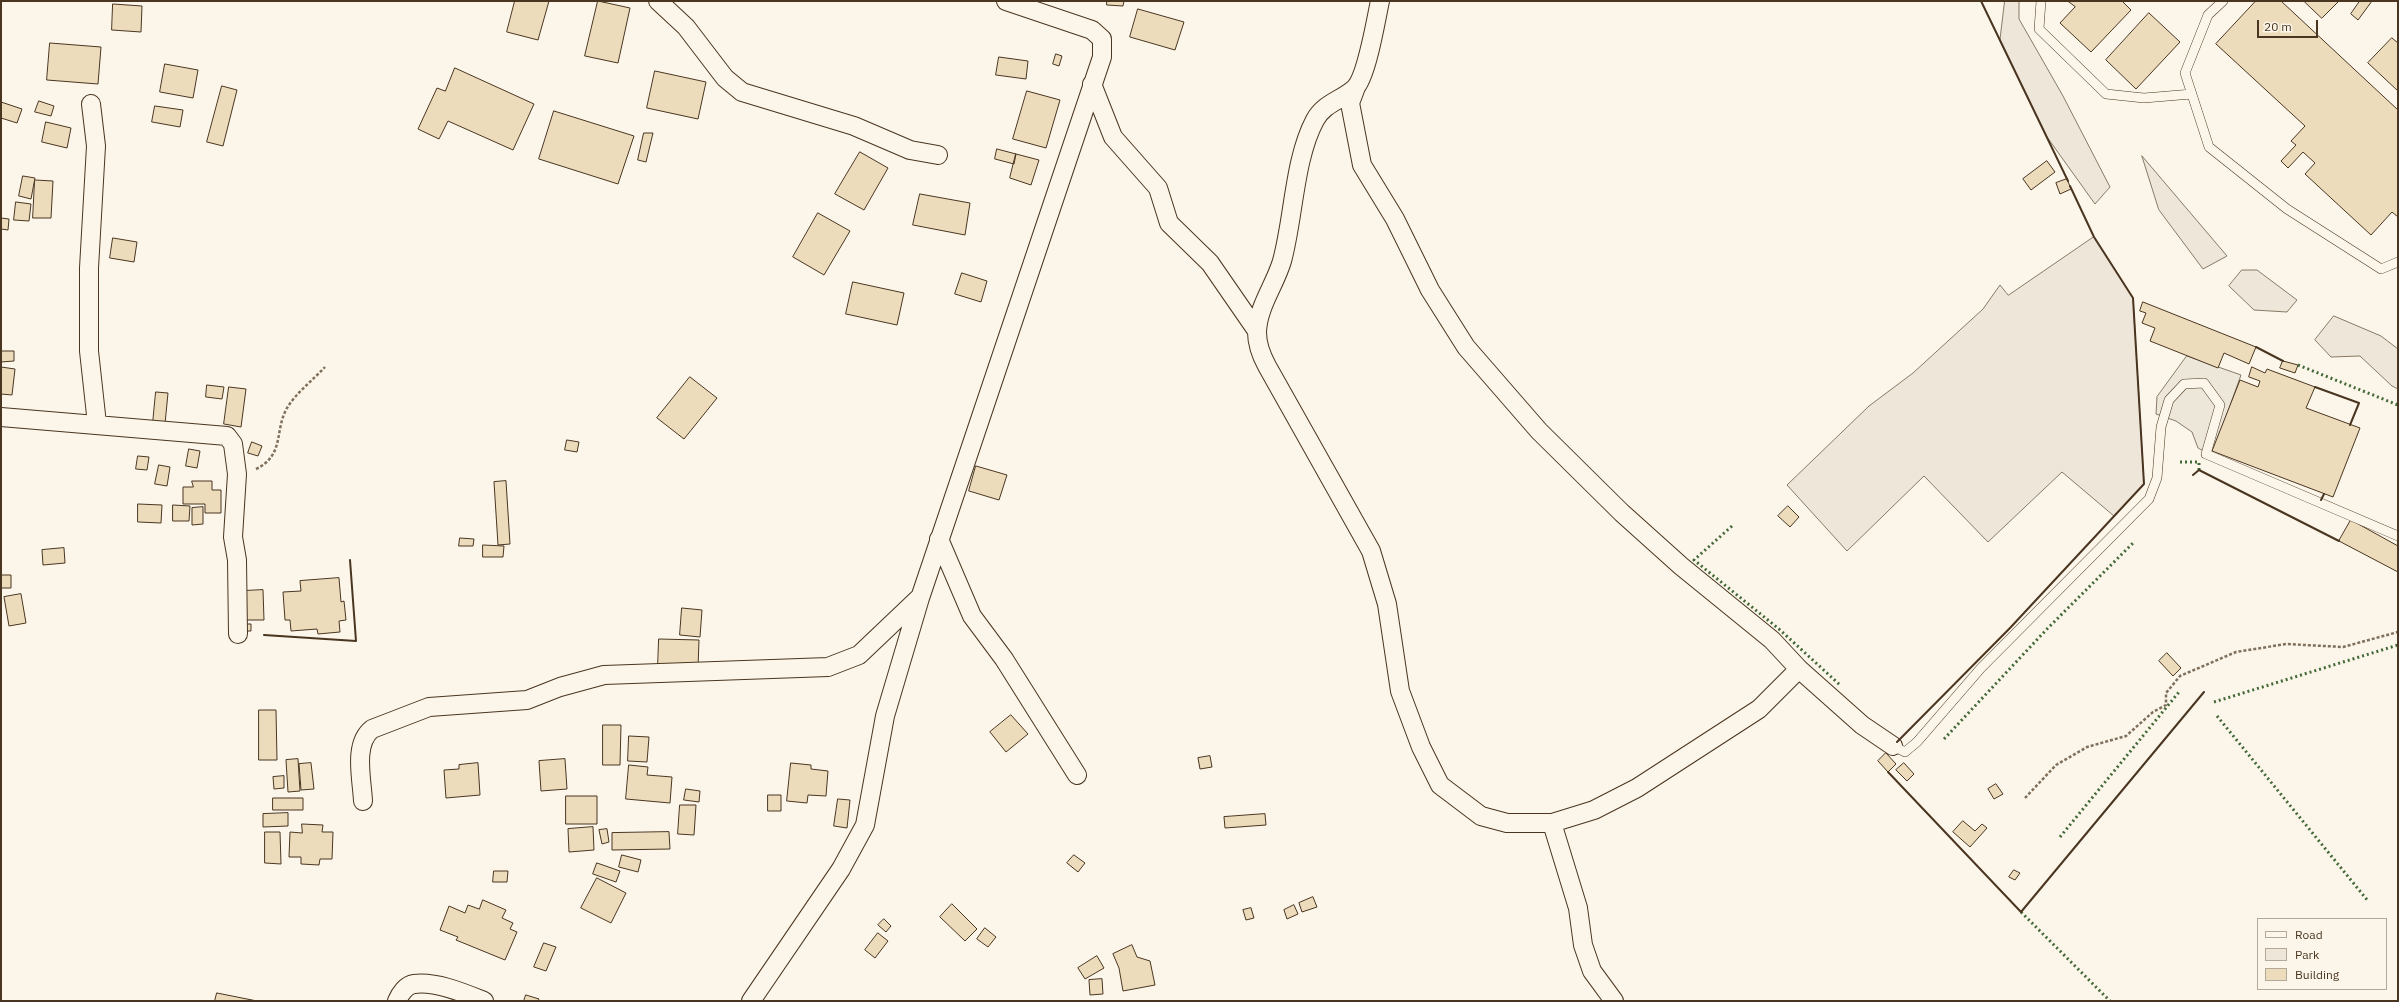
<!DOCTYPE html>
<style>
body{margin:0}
#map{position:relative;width:2399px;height:1002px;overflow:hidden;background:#fbf6e9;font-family:"IBM Plex Sans",sans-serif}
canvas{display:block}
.frame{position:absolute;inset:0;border:2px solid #4a3520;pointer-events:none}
.legend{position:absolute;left:2257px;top:918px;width:130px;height:72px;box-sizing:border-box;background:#fbf6e9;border:1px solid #b4a999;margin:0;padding:5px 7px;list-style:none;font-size:12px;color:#4a3520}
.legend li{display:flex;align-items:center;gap:8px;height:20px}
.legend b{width:20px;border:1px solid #b4a999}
.scale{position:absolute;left:2257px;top:20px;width:61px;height:18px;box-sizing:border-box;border:2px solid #4a3520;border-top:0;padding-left:5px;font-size:12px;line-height:14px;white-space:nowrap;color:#4a3520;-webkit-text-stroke:3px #fbf6e9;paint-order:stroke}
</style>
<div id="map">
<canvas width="2399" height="1002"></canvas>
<div class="frame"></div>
<ul class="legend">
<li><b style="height:5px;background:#fbf6e9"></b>Road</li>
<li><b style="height:11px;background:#ede6d9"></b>Park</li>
<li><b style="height:11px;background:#ecdcbc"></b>Building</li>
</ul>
<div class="scale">20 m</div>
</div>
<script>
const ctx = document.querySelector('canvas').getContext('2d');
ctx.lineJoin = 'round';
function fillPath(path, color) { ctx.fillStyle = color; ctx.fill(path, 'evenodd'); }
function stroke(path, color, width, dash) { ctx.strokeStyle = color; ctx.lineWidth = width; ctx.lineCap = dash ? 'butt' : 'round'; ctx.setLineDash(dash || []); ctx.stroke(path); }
const green = new Path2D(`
 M2005,1h14v18l44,77 47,91 -15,17 -48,-67 -47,-96z
 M2142,156l85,100 -24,13 -44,-59z
 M2094,237l39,61 11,186 -30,32 -52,-44 -74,70 -64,-66 -77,75 -60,-66 82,-79 44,-33 70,-64 17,-24 8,10z
 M2242,270h15l40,30 -10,12 -33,-2 -25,-24z
 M2334,316l47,20 17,13v40l-6,-3 -32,-30 -29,1 -16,-17z`);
fillPath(green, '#ede6d9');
stroke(green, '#887966', 1);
const parking = new Path2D(`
 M2187,356l54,19 -29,81 -14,-8 -6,-16 -16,-11 -20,-7 1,-17z`);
fillPath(parking, '#ede7d9');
stroke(parking, '#887966', 1);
const building = new Path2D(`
 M515,1h34l-11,39 -31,-8z
 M598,1l32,7 -12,55 -33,-7z
 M1107,1h17l-1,5 -16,-1z
 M2068,1h54l9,9 -40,42 -31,-29 15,-16z
 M2256,1h25l117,109v107l-6,-5 -21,23 -66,-61 10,-11 -12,-11 -15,16 -7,-7 15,-16 -5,-4 14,-15 -89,-82z
 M2304,1h35l-17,17z
 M2360,1h12l-14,19 -7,-6z
 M113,4l29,2 -1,26 -29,-2z
 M1138,9l46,13 -9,28 -45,-13z
 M2149,13l31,29 -44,47 -30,-29z
 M2392,38l6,5v48l-30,-28z
 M50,43l51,4 -3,37 -51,-4z
 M1056,54l6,2 -3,10 -6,-2z
 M999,57l29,4 -2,18 -30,-4z
 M165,64l33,6 -5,28 -33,-6z
 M455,68l79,36 -21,46 -65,-29 -9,18 -21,-10 19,-41 8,3z
 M655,71l51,11 -8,37 -51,-11z
 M222,86l15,4 -14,56 -16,-4z
 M1027,91l33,9 -14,48 -33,-9z
 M39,101l15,5 -3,10 -16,-4z
 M1,102l21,7 -5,14 -16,-5z
 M155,106l28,4 -3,17 -28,-5z
 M554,111l80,25 -16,48 -79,-25z
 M46,122l25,6 -4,20 -25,-6z
 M644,133h9l-7,29 -8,-2z
 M997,149l19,5 -2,10 -19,-5z
 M860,152l28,16 -24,42 -29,-16z
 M1016,154l23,6 -8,25 -21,-7z
 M2047,161l8,11 -24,18 -8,-11z
 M23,176l12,2 -4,21 -12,-3z
 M2067,179l4,10 -11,5 -4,-11z
 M35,180l18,1 -2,37h-18z
 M920,194l50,9 -5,32 -52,-10z
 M16,202l15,2 -2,17 -15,-1z
 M818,213l32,18 -26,44 -31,-18z
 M1,218l8,1 -1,11 -7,-1z
 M113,238l24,4 -3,20 -24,-4z
 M962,273l25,8 -6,21 -26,-8z
 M853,282l51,11 -7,32 -51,-11z
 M2143,302l113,45 -7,17 -25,-11 -6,15 -68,-27 5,-13 -13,-5 4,-10 -6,-2z
 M1,351h13v10l-13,1z
 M2283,361l15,4 -3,8 -15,-5z
 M1,367l14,2 -3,26 -11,-1z
 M2252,367l13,6 2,-4 48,18 -9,21 54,20 -27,69 -121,-46 28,-71 18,7 2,-6 -11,-4z
 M690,377l27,21 -33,41 -27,-21z
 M207,385l17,2 -2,12 -16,-2z
 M229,387l17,2 -5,38 -17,-3z
 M156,392l12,1 -3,31 -12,-1z
 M567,440l12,2 -2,10 -12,-2z
 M252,442l10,4 -4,10 -10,-3z
 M189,449l11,2 -3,17 -11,-2z
 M138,456l11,1 -2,13 -11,-1z
 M159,465l11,2 -3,19 -12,-2z
 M976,466l31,9 -8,25 -30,-9z
 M192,481h20v9h9v23h-16v-9h-22v-17h10z
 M506,481l4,63 -12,1 -4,-63z
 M138,504l24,1 -1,18 -23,-1z
 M173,505l17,1 -1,15h-16z
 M1788,506l11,11 -9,10 -12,-11z
 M203,507v17l-11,1v-17z
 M2351,520l47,26v26l-59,-31z
 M460,538l14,1 -1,7h-14z
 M483,545l21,1 -1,11h-20z
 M64,548l1,15 -22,2 -1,-15z
 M1,575h10v13h-10z
 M339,578l2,24 3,-1 2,19 -7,1 1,11 -22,2 -1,-5 -26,2 -1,-11h-5l-2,-28 18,-1 -1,-10z
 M263,590l1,30h-21v-29z
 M21,594l5,29 -17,3 -5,-29z
 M682,608l20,2 -2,27 -20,-2z
 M243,624h8v7h-8z
 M659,639l40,1 -1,28 -40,-1z
 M2167,653l14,15 -8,8 -14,-15z
 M259,710h17l1,50h-18z
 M1011,715l17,19 -22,18 -16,-20z
 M603,725h18l-1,40h-17z
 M629,736l20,1 -2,25 -19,-1z
 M1886,753l10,11 -8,8 -10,-11z
 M1210,756l2,11 -12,2 -2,-11z
 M298,759l2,32 -12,1 -2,-32z
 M565,759l2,30 -26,2 -2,-30z
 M311,763l3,26 -13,1 -2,-26z
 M478,763l2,32 -34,3 -2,-28 15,-1v-4z
 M791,763l20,2v4l17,2 -2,25 -18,-1 -1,8 -20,-2z
 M1904,763l10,11 -7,7 -11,-11z
 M629,765l19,2 -1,8 25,2 -2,26 -44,-4z
 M284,776v12l-10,1 -1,-12z
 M1996,784l7,10 -9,5 -6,-10z
 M686,789l14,2 -1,11 -15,-2z
 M768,795h13v16h-13z
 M566,796h31v28h-31z
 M273,798h30v12h-30z
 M838,799l12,1 -3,28 -13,-2z
 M680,805h16l-2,30 -16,-1z
 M288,813v13l-25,1v-13z
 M1265,814l1,11 -41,3 -1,-11z
 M1963,821l12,10 7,-7 5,4 -17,19 -17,-15z
 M302,824l21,1 -1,7h11l-1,27h-12l-1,6 -18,-1v-7h-12l1,-25 12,1z
 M593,827l1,23 -25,2 -1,-23z
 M607,829l2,13 -7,2 -3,-14z
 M265,832h15l1,32 -16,-1z
 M669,832l1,17 -58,1v-17z
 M622,855l19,5 -3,12 -19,-5z
 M1074,855l11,8 -7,9 -11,-9z
 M597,863l23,8 -4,11 -23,-8z
 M2014,870l6,3 -5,7 -6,-3z
 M494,871h14l-1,11h-14z
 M597,878l29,15 -15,30 -30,-15z
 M1313,897l4,10 -15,5 -3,-9z
 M483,900l23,10 -4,8 11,5 -3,6 7,3 -12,28 -49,-20 2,-3 -18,-7 9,-24 16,7 3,-8 11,4z
 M952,904l25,25 -12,12 -25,-24z
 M1294,905l4,9 -11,5 -3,-9z
 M1251,908l3,10 -8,2 -3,-10z
 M884,919l7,7 -5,6 -8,-7z
 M985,928l11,9 -8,10 -11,-8z
 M878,933l10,8 -13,17 -10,-8z
 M544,943l12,4 -10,24 -12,-4z
 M1132,945l5,12 13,4 5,24 -32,6 -4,-23 -6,-14z
 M1097,956l7,12 -19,11 -7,-11z
 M1102,979l1,15 -13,1 -1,-15z
 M217,993l40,8h-42z
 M526,995l13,4 -1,2h-14z`);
fillPath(building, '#ecdcbc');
stroke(building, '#4a3520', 1);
const service = new Path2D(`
 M2041,1l-2,28 67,65 38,4 48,-4
 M2223,1l-15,14 -23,58 24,74 78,62 94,60 17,-7
 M1893,746l12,6 12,-10 64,-74 168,-169 8,-21 4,-51 8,-27 15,-16 20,-1 16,22 -14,49 192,82`);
const minor = new Path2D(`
 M658,1l28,26 39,51 17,14 112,34 56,24 28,5
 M1380,1c-4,18 -13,75 -25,87 -13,12 -31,15 -40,32 -21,39 -21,97 -33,141 -7,24 -24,45 -25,71 0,13 4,23 10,34l104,185 16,53 13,87 21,56 19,38 41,31 26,7h45l42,-13 43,-22 122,-79 40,-40
 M1092,84l21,53 45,51 11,35 41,40 47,68
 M1356,87l-6,16 12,62 33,54 35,71 36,57 73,84 83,82 59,53 91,74 27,29 63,56 31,21
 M91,104l5,42 -7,122v83l8,73
 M1,417l226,19 6,8 4,30 -4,63 4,23 1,74
 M939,539l33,77 32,43 73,116
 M363,801c-1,-22 -10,-57 9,-72l57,-22 98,-7 33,-13 44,-12 224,-8 31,-12 60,-57
 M1552,823l26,85 5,37 9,26 22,30
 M397,1001c3,-7 9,-16 17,-17 22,-3 50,9 70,17
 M751,1001l90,-132 24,-44 20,-109 35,-118 182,-541v-18l-10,-9 -86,-29`);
stroke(service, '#4a3520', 10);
stroke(minor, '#4a3520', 20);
stroke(new Path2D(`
 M256,469c29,-14 18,-38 31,-61 9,-15 26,-28 38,-41
 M2025,798l31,-33 31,-18 39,-11 27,-24 13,-7v-12l14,-17 56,-24 50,-8 57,3 55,-15`), '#7f6f5c', 2.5, [3, 2]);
stroke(service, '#fbf6e9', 9);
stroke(minor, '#fbf6e9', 18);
stroke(new Path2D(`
 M2298,365l100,40
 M2180,462h19v8
 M1732,526l-38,34 85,69 61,56
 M2214,702l184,-57
 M2217,716l151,185
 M1944,739l103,-110 86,-86
 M2060,837l119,-145
 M2021,912l89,89`), '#436837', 3, [2, 3]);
stroke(new Path2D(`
 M1981,1l87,180
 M2256,347l27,14
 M2315,387l44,16 -9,22
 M2193,475l6,-5 140,71
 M2321,500l3,-6
 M264,635l92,6 -6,-81
 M1897,742l113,-114 134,-144 -11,-186 -39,-61 -24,-51
 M1888,772l133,140 183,-220`), '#4a3520', 2);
</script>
